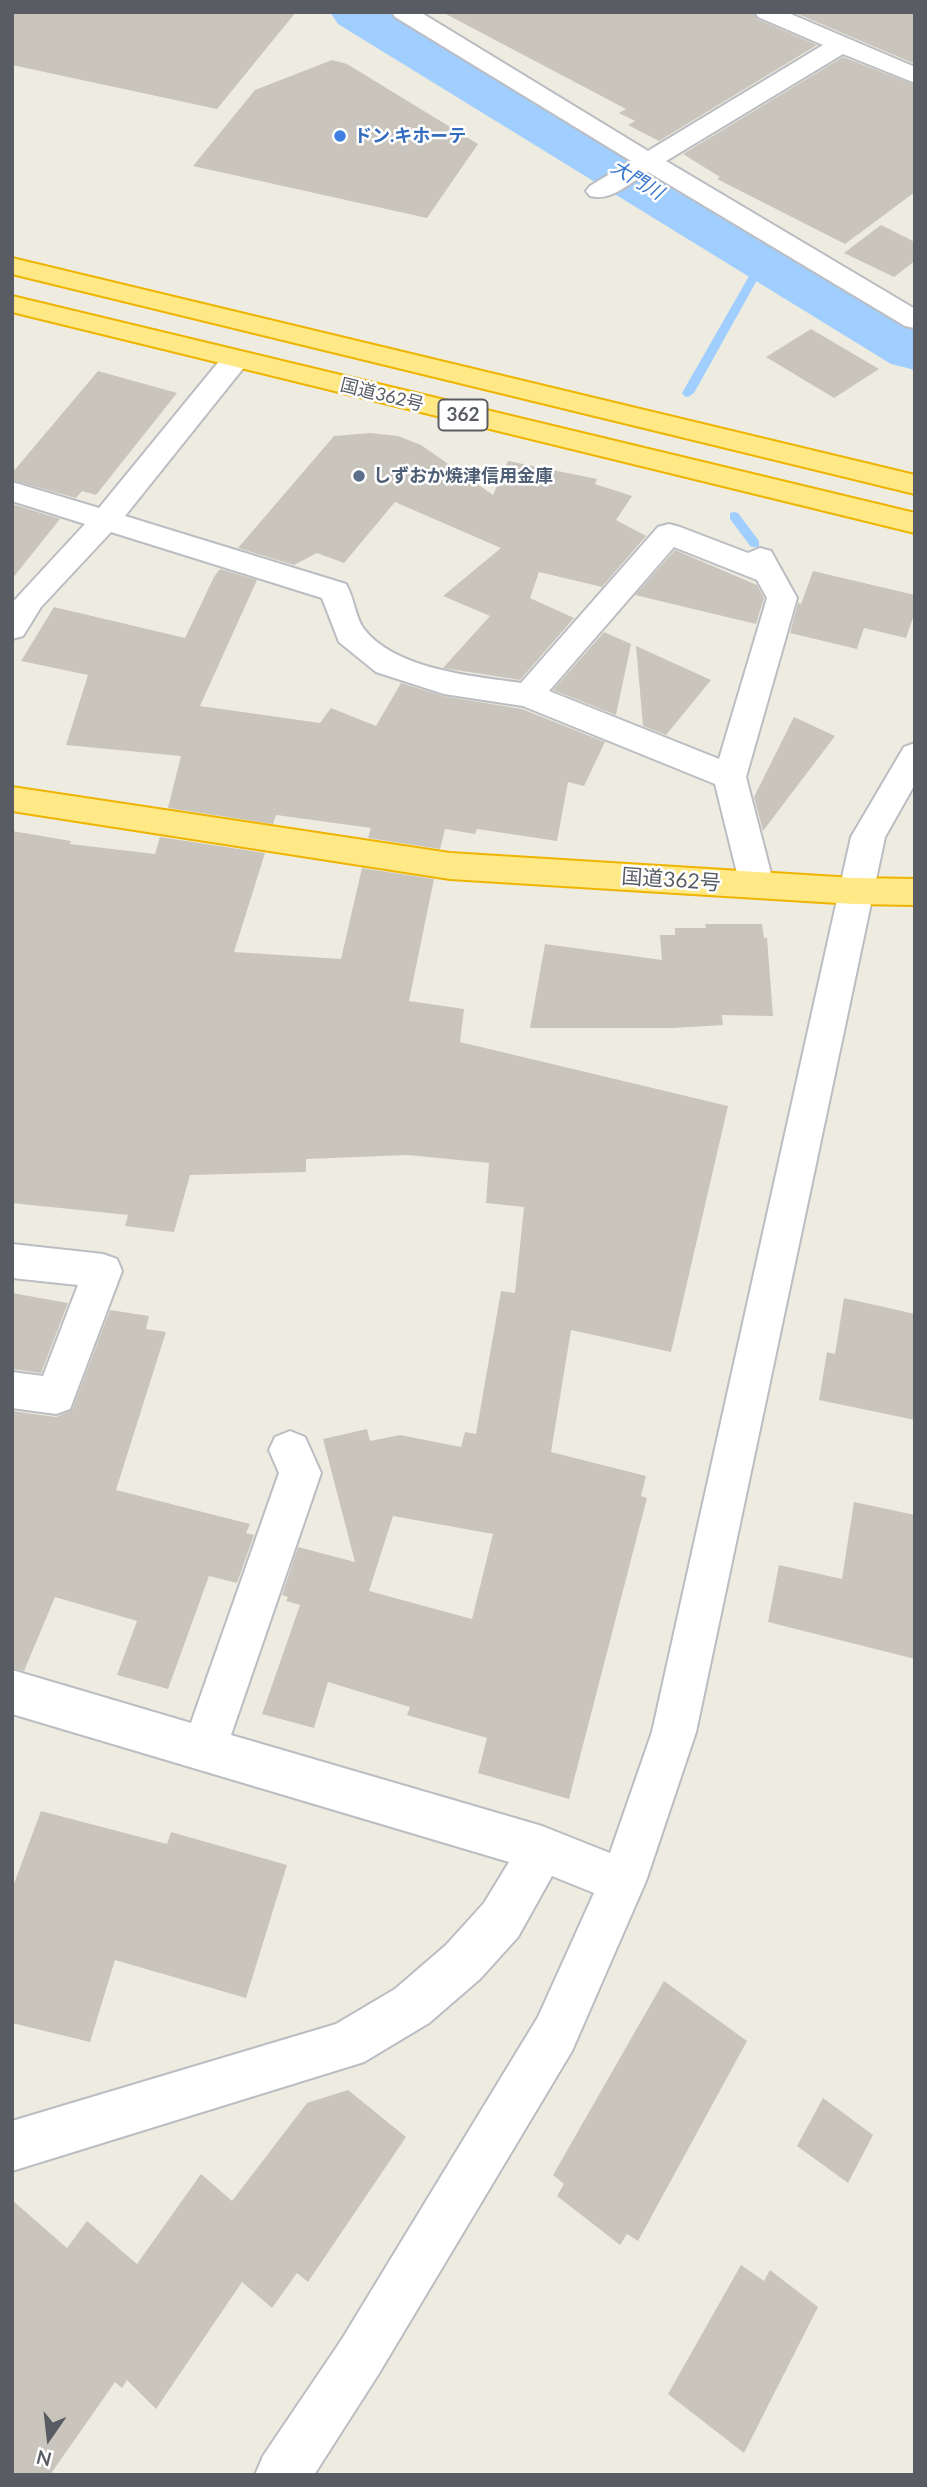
<!DOCTYPE html>
<meta charset="utf-8">
<style>
body{margin:0}
#map{position:relative;width:927px;height:2487px;overflow:hidden;background:#eeece0;font-family:Lato,sans-serif}
canvas{display:block}
.frame{position:absolute;inset:0;border:14px solid #595d63;pointer-events:none}
.north{position:absolute;left:14px;top:2403px;width:70px;height:70px;-webkit-text-stroke:5px #fff;paint-order:stroke;rotate:194deg;font-size:19px;font-weight:700;line-height:28px;text-align:center;color:#595d63}
.north::after{content:'';display:block;margin:auto;width:24px;height:32px;background:#595d63;clip-path:polygon(50% 0,100% 100%,50% 72%,0 100%)}
</style>
<div id="map">
<canvas width="927" height="2487"></canvas>
<div class="frame"></div>
<div class="north">N</div>
</div>
<script>
const ctx = document.querySelector('canvas').getContext('2d');
ctx.lineJoin = 'round';
function fillPath(path, color) { ctx.fillStyle = color; ctx.fill(path, 'evenodd'); }
function stroke(path, color, width, dash) { ctx.strokeStyle = color; ctx.lineWidth = width; ctx.lineCap = dash ? 'butt' : 'round'; ctx.setLineDash(dash || []); ctx.stroke(path); }
function write(font, color, halo, rows, align = 'center') {
  ctx.font = font + ' Lato,"Noto Sans JP",sans-serif'; ctx.lineWidth = 5; ctx.setLineDash([]); ctx.textBaseline = 'middle'; ctx.strokeStyle = halo; ctx.fillStyle = color; for (const [text, x, y, turn = 0] of rows) {
    ctx.save(); ctx.translate(x, y); ctx.rotate((+turn || 0) * Math.PI / 180); ctx.textAlign = isNaN(turn) ? turn : align; if (halo) ctx.strokeText(text, 0, 0); ctx.fillText(text, 0, 0); ctx.restore();
  }
}
fillPath(new Path2D(`
 M765,254l5,3 -76,136 -6,4 -4,-1 -2,-3 78,-136z
 M734,512l4,1 21,28v6h-8l-21,-28v-6z`), '#9fceff');
fillPath(new Path2D(`
 M330,12h71l514,307v51l-24,-6 -553,-340z`), '#9fceff');
fillPath(new Path2D(`
 M12,12h284l-79,97 -205,-44z
 M442,12h311l4,7 60,26 -158,96 -31,-16 7,-4 -16,-8 7,-4z
 M793,12h122v52z
 M843,57l72,28v107l-70,52 -128,-65 3,-2 -37,-23z
 M332,60l15,4 131,80 -51,74 -234,-52 62,-76z
 M881,225l34,17v19l-21,16 -50,-24z
 M811,329l68,40 -45,29 -68,-41z
 M98,371l79,22 -81,102 -14,-4 -6,7 -64,-18v-7z
 M370,433l28,3 23,9 72,50 15,-34 89,18 -2,5 37,12 -16,24 30,16 -44,51 -63,-15 -9,26 44,20 -54,62 -77,-12 47,-52 -47,-20 58,-48 -106,-46 -51,61 -27,-10 -23,12 -56,-17 96,-112z
 M12,504l48,15 -48,60z
 M675,550l82,35 7,13 -8,26 -121,-29z
 M220,569l37,11 -57,126 120,17 11,-15 45,18 25,-43 42,13 79,13 83,33 -21,44 -16,-4 -11,59 -80,-12 -2,5 -30,-5 -5,20 -72,-11 3,-10 -95,-13 -3,9 -105,-16 13,-52 -115,-11 22,-70 -67,-14 33,-54 131,31 29,-61z
 M813,571l102,24v17l-9,26 -42,-10 -7,21 -67,-16 8,-30 3,1z
 M604,632l27,12 -15,71 -63,-25z
 M636,646l75,34 -45,55 -23,-9z
 M794,717l41,19 -72,95 -9,-34z
 M12,831l59,10 -1,3 85,10 5,-17 105,16 -31,99 107,7 21,-91 72,11 -25,122 55,8 -4,33 268,64 -57,246 -100,-22 -20,122 95,24 -5,20 6,2 -78,301 -91,-26 9,-35 -80,-23 3,-8 -82,-25 -14,46 -52,-14 38,-109 -14,-4 2,-4 -6,-2 16,-48 57,15 -32,-123 44,-10 3,12 30,-6 61,12 4,-15 11,2 25,-143 14,2 9,-86 -38,-4 3,-40 -81,-8 -102,4v13l-116,3 -16,57 -49,-6 3,-11 -116,-12zM393,1516l100,18 -21,85 -103,-28z
 M705,924h57l2,14h3l6,78 -51,-1 1,10 -50,3h-143l15,-84 117,16 -2,-25h15v-7h31z
 M12,1293l56,10 -27,70 -29,-4z
 M844,1298l71,16v106l-96,-20 8,-48 8,2z
 M110,1310l39,6 -3,13 20,3 -50,158 134,34 -4,9 8,2 -17,48 -28,-7 -41,113 -51,-14 20,-54 -82,-24 -31,74 -12,-3v-257l44,6 16,-7z
 M854,1502l61,13v144l-147,-37 11,-57 63,14z
 M41,1811l126,33 4,-12 116,33 -41,133 -131,-38 -25,82 -78,-19v-134z
 M664,1981l83,60 -109,200 -11,-7 -7,11 -63,-49 7,-12 -11,-9z
 M348,2090l58,47 -98,145 -11,-9 -25,35 -30,-26 -86,127 -29,-29 -5,8 -7,-6 -65,93h-38v-275l55,48 20,-27 50,43 64,-90 31,27 75,-98z
 M823,2098l50,37 -25,48 -51,-37z
 M741,2265l23,16 6,-11 48,37 -74,146 -76,-59z`), '#c9c5bd');
const minor = new Path2D(`
 M392,12h28l228,139 175,-106 -65,-28 -3,-5h31l129,55v16l-72,-29 -177,107 249,148v19l-10,-2 -257,-154c-17,10 -37,30 -58,24l-4,-5 4,-5 41,-25 -236,-144z
 M235,351l10,3 4,6 -4,6 -120,150 221,68c8,13 9,33 18,45 32,41 109,47 157,54l137,-156 11,-3 11,3 68,26 12,-5 11,3 26,47 -51,179 28,108 -5,9 -12,4 -12,-4 -5,-9 -25,-101 -192,-78 -79,-12 -68,-22 -37,-30 -17,-44 -211,-66 -70,75 -18,29 -11,3v-36l73,-79 -73,-23v-19l87,26 126,-154zM674,547l83,33 10,18 -48,161 -170,-68z
 M915,743v41l-30,53 -189,895 -50,149 -74,170 -194,324 -64,100h-59l8,-19 79,-117 196,-322 56,-124 -42,-17 -34,61 -38,42 -51,44 -65,39 -352,109v-50l324,-97 59,-35 51,-44 38,-42 25,-41 -497,-148v-44l179,53 88,-250 -10,-23 6,-13 15,-6 15,6 16,36 -90,262 311,91 68,27 42,-121 199,-895 53,-90z
 M12,1244l91,10 14,5 5,12 -52,138 -14,5 -44,-6v-36l31,4 35,-91 -66,-7z`);
const highway = new Path2D(`
 M12,258l903,217v19l-903,-220z
 M12,296l903,217v20l-903,-221z
 M12,787l438,66 404,25 61,1v26l-61,-1 -404,-25 -438,-68z`);
stroke(minor, '#bbbdc3', 4);
stroke(highway, '#eeb400', 4);
fillPath(minor, '#fff');
fillPath(highway, '#ffe986');
for (const [x, y, r, color] of [
 [340,136,7,"#3f7fe0"],
 [359,476,7,"#5c6f8a"]
]) { const dot = new Path2D(); dot.arc(x, y, r, 0, 2 * Math.PI); ctx.fillStyle = color; ctx.fill(dot); stroke(dot, '#fff', 2.5); }
write('bold 18px', '#366cbe', '#fff', [
 ["ドン.キホーテ",354,136]
], 'left');
write('18px', '#595d63', '#fff', [
 ["国道362号",382,395,14]
]);
write('bold 18px', '#4e5e75', '#fff', [
 ["しずおか焼津信用金庫",373,476]
], 'left');
write('italic 19px', '#3575cf', '#fff', [
 ["大門川",637,180,31]
]);
for (const [x, y, w] of [
 [463,415,49]
]) { const box = new Path2D(); box.roundRect(x - w / 2, y - 15.5, w, 31, 5); ctx.fillStyle = '#fff'; ctx.fill(box); stroke(box, '#595d63', 2); }
write('bold 19px', '#595d63', null, [
 ["362",463,415]
]);
write('21px', '#595d63', '#fff', [
 ["国道362号",671,880,4]
]);
</script>
